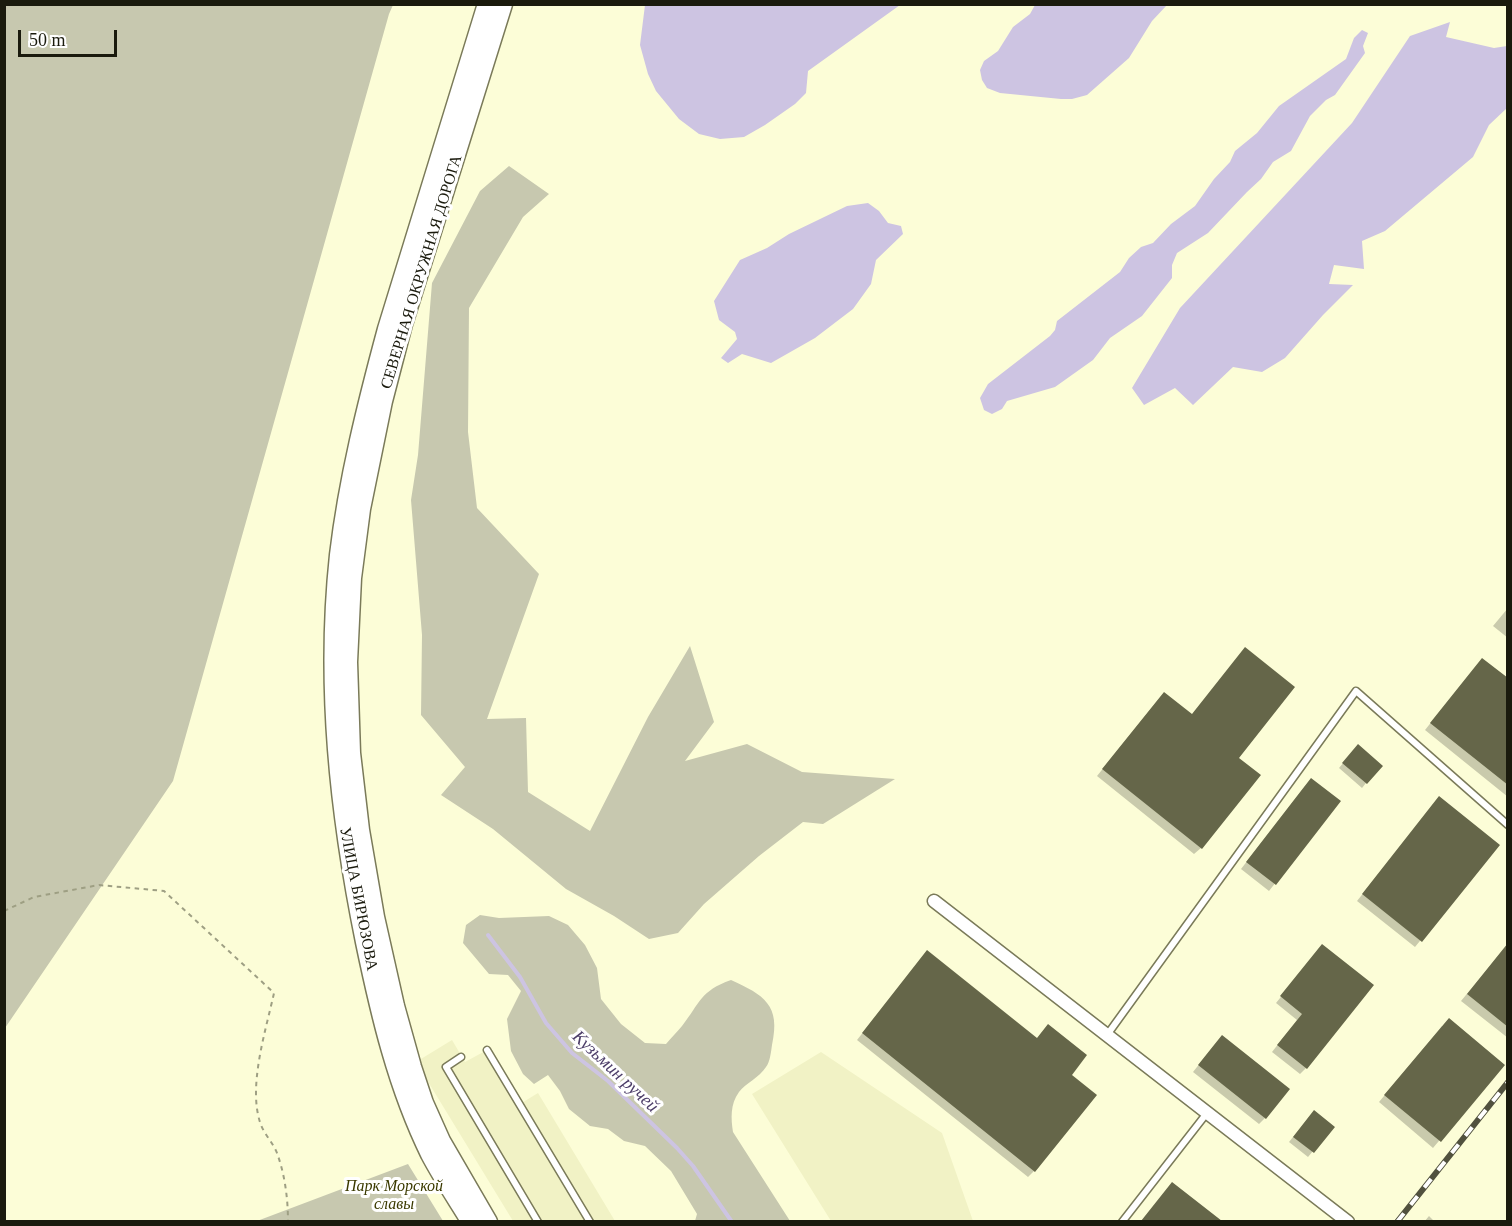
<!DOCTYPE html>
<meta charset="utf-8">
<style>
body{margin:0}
#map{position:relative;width:1512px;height:1226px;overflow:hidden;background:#fcfdd7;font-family:Georgia,serif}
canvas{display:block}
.frame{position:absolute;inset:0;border:6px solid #1a1a0d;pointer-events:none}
.scale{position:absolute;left:18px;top:30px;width:99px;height:27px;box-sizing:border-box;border:3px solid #1a1a0d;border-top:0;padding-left:8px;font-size:18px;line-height:21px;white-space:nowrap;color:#1a1a0d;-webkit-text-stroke:4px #fff;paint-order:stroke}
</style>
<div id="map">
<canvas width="1512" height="1226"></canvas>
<div class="frame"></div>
<div class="scale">50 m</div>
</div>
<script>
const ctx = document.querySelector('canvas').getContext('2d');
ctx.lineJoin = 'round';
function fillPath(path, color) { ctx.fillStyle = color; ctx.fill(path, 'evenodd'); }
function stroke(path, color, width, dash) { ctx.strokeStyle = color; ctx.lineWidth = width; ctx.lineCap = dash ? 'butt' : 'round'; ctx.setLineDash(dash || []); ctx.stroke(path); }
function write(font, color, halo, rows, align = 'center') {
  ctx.font = font + ' Georgia,serif'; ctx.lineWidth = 6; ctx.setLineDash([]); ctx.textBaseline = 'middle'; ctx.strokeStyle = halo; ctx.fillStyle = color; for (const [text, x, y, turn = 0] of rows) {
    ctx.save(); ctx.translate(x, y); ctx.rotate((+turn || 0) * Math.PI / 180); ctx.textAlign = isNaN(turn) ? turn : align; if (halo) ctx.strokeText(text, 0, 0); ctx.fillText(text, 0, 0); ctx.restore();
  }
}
fillPath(new Path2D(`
 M452,1040l13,22 22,-12 33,54 18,-11 77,128h-102l-97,-159z
 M821,1052l121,81 31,88h-142l-79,-127z`), '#f1f2c5');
fillPath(new Path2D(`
 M5,4l388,1 -4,9 -216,767 -168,247z
 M509,166l40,28 -26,23 -54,91 -1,124 9,76 62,66 -52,145 39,-1 2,74 62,39 58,-114 42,-71 24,76 -29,39 62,-17 55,28 93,7 -72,45 -20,-2 -44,34 -55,48 -26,29 -29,6 -35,-23 -48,-27 -73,-60 -52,-34 24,-28 -44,-52 1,-80 -11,-135 7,-45 14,-172 48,-92z
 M480,915l19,3 50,-2 19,9 17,20 12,23 4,31 20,25 24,19 21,1c5,-6 11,-12 16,-18 18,-23 18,-35 49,-46 33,15 50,25 41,65 -1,7 -2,17 -6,22 -7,11 -20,16 -27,25 -9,12 -8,27 -6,40l57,89h-95l2,-7 -26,-43 -26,-25 -21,-5 -16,-12 -18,-3 -21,-17 -9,-18 -12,-16 -14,9 -11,-10 -12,-23 -4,-32 14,-28 -13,-16 -19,-1 -26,-31 3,-18z
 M408,1164l35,57h-186z`), '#c7c8af');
fillPath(new Path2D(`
 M645,5v-1l255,1 -92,66 -2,22 -11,11 -30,21 -21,12 -24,2 -21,-5 -20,-15 -23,-28 -8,-17 -8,-29z
 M1035,5v-1l132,1 -15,16 -23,37 -42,37 -15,4h-11l-61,-6 -13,-5 -5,-8 -2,-10 4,-9 14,-10 15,-24 17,-13z
 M1450,22l-4,15 48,11 13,-2v62l-18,17 -16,32 -88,74 -23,10 2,28 -30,-4 -5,19 24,1 -30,30 -38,43 -23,14 -29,-5 -40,38 -18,-17 -31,17 -12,-17 48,-80 172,-185 58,-87z
 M1362,30l6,3 -5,13 2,7 -30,42 -9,5 -16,16 -19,35 -18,11 -12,17 -14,13 -39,41 -31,20 -5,12v13l-30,38 -32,22 -17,22 -38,27 -48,14 -5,8 -10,5 -8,-4 -4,-12 8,-14 62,-48 5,-6 2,-9 63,-49 9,-14 12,-11 12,-4 18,-19 24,-18 19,-27 16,-17 5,-11 22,-18 22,-27 67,-47 8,-21z
 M868,203l11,8 9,12 13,3 2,8 -27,26 -5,24 -18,25 -38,29 -44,25 -29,-9 -14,9 -7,-5 16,-19 -2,-7 -16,-12 -5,-19 26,-41 27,-12 22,-14 58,-28z`), '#cdc4e2');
fillPath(new Path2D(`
 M1508,608v30l-15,-12z
 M1476,666l32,14v117l-83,-67z
 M1158,700l79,58 -36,90 -7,6 -97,-78z
 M1353,751l13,32 -4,5 -23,-20z
 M1305,786l34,16 -70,89 -28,-22z
 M1433,805l65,40 -83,102 -58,-46z
 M1508,944v94l-47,-37z
 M1317,952l-11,116 -6,6 -28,-22 25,-32 -21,-17z
 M921,959l115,81 33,35 -35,96 -6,6 -171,-137z
 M1442,1026l61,39 -70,83 -54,-46z
 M1216,1043l49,75 -6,6 -66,-52z
 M1309,1117l24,10 -25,30 -19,-15z
 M1172,1184l47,38h-78z
 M1429,1216l6,6h-11z`), '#0003');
stroke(new Path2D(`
 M488,935l32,42 26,46 26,30 36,28 69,67 16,18 39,56`), '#cdc4e2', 4);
fillPath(new Path2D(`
 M1245,647l50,40 -56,71 22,17 -59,74 -100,-80 62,-77 28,22z
 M1482,658l26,20v107l-78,-62z
 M1358,744l25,22 -16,18 -25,-21z
 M1311,778l30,23 -65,84 -30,-23z
 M1439,796l61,49 -78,97 -60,-48z
 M1508,943v84l-41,-33z
 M1322,944l52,41 -67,84 -30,-24 25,-31 -22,-18z
 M927,950l110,88 11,-14 39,31 -15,20 25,20 -62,77 -173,-139z
 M1449,1018l56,47 -64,77 -57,-47z
 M1222,1035l68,54 -24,30 -68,-54z
 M1314,1110l21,17 -21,26 -21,-16z
 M1172,1182l50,39h-81z`), '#656649');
const lane = new Path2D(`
 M1107,1035l249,-344 152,134
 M487,1050l103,172
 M461,1057l-15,10 92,155
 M1122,1222l85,-109`);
const street = new Path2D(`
 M934,901l414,321`);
const primary = new Path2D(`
 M471,1222c-14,-23 -29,-45 -41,-68 -33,-67 -50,-140 -65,-212 -26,-128 -40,-257 -26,-387 9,-76 28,-152 48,-226l100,-325
 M488,1222l-47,-81 -17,-38 -12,-36 -17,-61 -20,-89 -15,-87 -9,-77 -3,-91 4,-84 9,-69 22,-108 20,-77 100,-320`);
stroke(lane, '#7a7a59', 9);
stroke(street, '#7a7a59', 15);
stroke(primary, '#7a7a59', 21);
stroke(new Path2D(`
 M4,911l30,-14 65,-12 65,6 110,102c-8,37 -27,95 -13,132 4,10 12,18 16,28 8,22 11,46 11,69`), '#9e9f83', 2, [4.5, 4.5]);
stroke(lane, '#fff', 6);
stroke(street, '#fff', 12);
stroke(primary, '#fff', 18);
const rail = new Path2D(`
 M1397,1222l111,-140`);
stroke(rail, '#51513e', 6);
stroke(rail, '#fff', 4, [11]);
write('16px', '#1a1a0d', '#fff', [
 ["СЕВЕРНАЯ ОКРУЖНАЯ ДОРОГА",422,272,-73],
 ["УЛИЦА БИРЮЗОВА",358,899,79]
]);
write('italic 16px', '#3b3a00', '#fff', [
 ["Парк Морской",394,1187],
 ["славы",394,1205]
]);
write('italic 18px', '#4d3e69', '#fff', [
 ["Кузьмин ручей",615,1072,43]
]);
</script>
